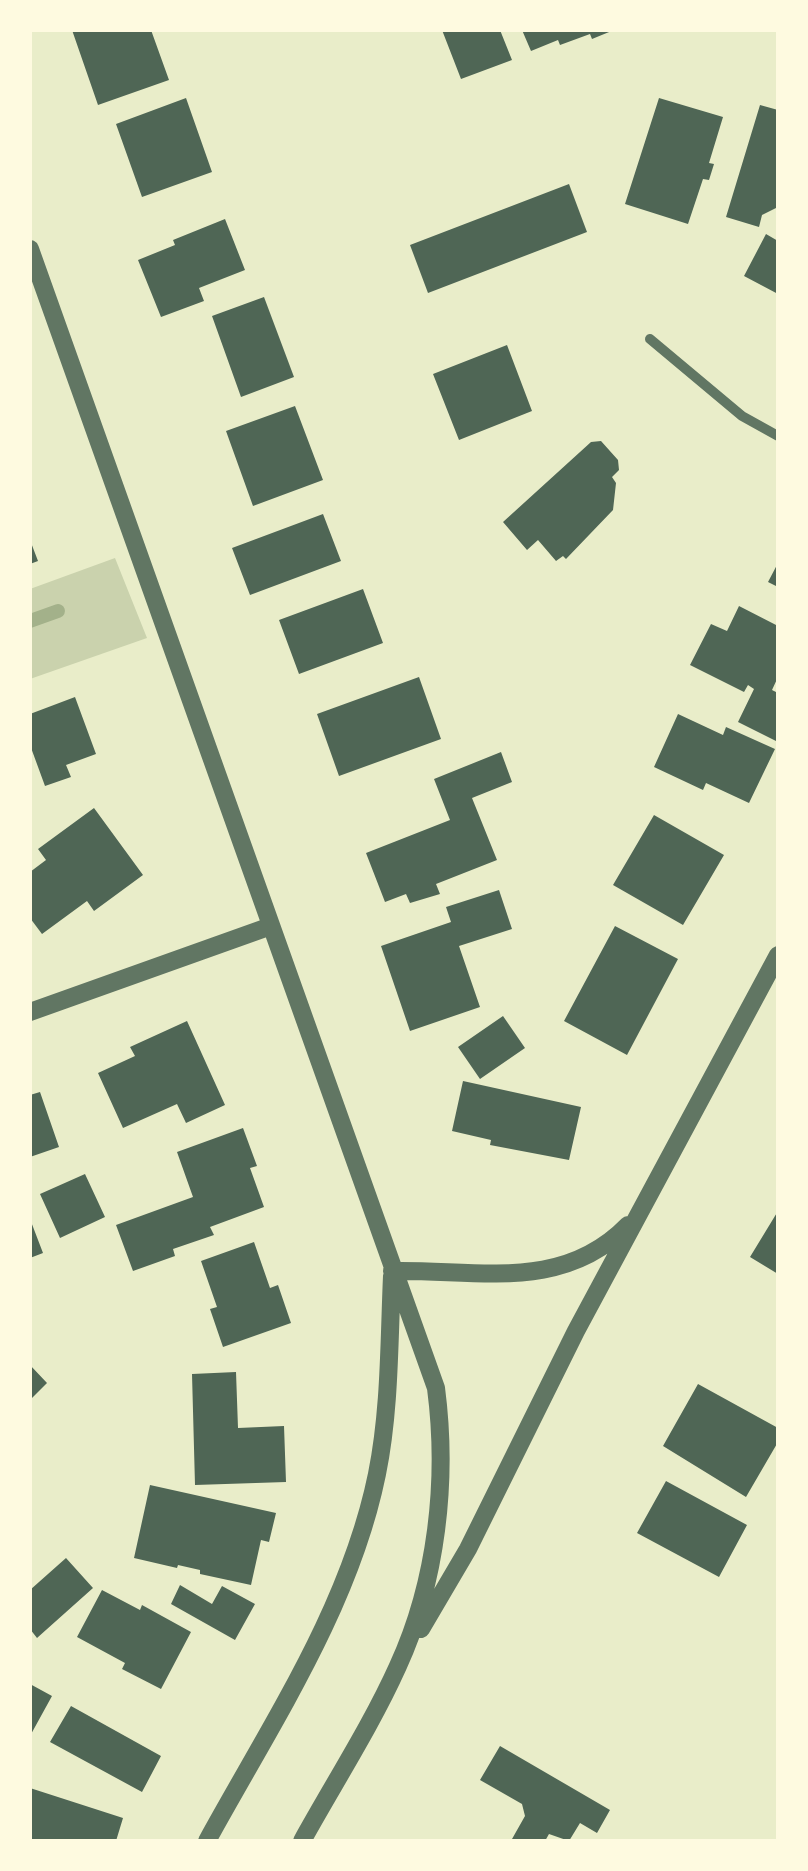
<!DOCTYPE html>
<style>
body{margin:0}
#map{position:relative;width:808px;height:1871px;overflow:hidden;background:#e9edc9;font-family:"Public Sans",sans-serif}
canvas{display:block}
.frame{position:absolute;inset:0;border:32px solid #fefae0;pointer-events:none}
</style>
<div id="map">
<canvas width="808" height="1871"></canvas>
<div class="frame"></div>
</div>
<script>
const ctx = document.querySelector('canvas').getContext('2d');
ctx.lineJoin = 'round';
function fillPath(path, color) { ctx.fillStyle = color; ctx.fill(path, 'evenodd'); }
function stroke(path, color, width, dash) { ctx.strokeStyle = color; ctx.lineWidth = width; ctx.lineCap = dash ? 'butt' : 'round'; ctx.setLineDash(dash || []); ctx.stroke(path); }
fillPath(new Path2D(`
 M115,558l32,80 -117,41v-90z`), '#cad2ad');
stroke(new Path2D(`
 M30,621l28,-10`), '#a3b18a', 14);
fillPath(new Path2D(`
 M72,30h79l18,50 -71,25z
 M442,30h58l12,30 -51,19z
 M522,30h92l-22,9 -2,-5 -30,11 -2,-5 -27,11z
 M186,98l26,74 -70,25 -26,-73z
 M659,98l64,19 -14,46 5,1 -5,16 -6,-1 -15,45 -63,-20z
 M760,105l18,5v97l-16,8 -3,12 -33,-10z
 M569,184l18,48 -159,61 -18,-48z
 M225,219l20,51 -46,18 5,13 -43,16 -23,-57 37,-15 -2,-5z
 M766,234l12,7v53l-34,-18z
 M264,297l30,80 -53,20 -29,-81z
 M507,345l25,66 -73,29 -26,-66z
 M295,406l28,74 -70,26 -27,-75z
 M601,441l17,19 1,10 -7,7 4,6 -3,27 -47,49 -3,-3 -7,5 -18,-21 -11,10 -24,-28 88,-80z
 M323,514l18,47 -91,34 -18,-47z
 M30,540l8,21 -8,3z
 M778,563v24l-10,-5z
 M363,589l20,54 -84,31 -20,-54z
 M739,606l39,20v51l-6,13 6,3v49l-40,-20 16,-33 -6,-4 -4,7 -54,-27 21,-41 16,7z
 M419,677l22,62 -102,37 -22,-62z
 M75,697l21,57 -30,11 5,12 -26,9 -15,-41v-31z
 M678,714l45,21 3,-8 49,22 -26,54 -43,-20 -3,7 -49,-23z
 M501,752l11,30 -40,16 25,62 -61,24 4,10 -30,9 -4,-9 -21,8 -19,-49 84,-33 -16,-41z
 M94,808l49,67 -49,36 -7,-10 -45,33 -12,-16v-46l16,-12 -8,-11z
 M654,815l70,40 -41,70 -70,-40z
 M499,890l13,39 -53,17 21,61 -70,24 -29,-85 70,-24 -5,-15z
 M615,926l63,33 -51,96 -63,-34z
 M503,1016l22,32 -45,31 -22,-32z
 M187,1021l38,84 -39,18 -9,-19 -54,24 -25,-55 37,-17 -5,-9z
 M463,1081l118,26 -12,53 -79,-15 1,-5 -39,-9z
 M40,1092l19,55 -29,10v-62z
 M243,1128l14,38 -7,2 14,39 -54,20 4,8 -41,14 2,7 -42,15 -17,-46 77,-28 -16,-45z
 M85,1174l20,43 -45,21 -20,-44z
 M778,1211v63l-28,-17z
 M30,1219l13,34 -13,5z
 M254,1242l16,46 8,-3 13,38 -68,24 -13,-38 7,-2 -16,-46z
 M30,1365l17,18 -17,17z
 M236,1372l2,56 46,-2 2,56 -91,3 -3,-111z
 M698,1384l80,44v14l-32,55 -83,-51z
 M666,1481l81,44 -28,52 -82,-44z
 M150,1485l126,28 -7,29 -8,-2 -10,45 -51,-11v-4l-22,-5 -1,3 -43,-10z
 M66,1558l27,30 -56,50 -7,-9v-39z
 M180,1585l32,19 10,-18 33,18 -20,36 -64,-36z
 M102,1590l38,20 2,-5 49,27 -30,57 -39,-20 3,-6 -48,-26z
 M30,1684l22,12 -22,40z
 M71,1706l90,50 -19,36 -92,-50z
 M500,1746l110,64 -13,23 -17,-10 -11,18 -20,-7 -4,7 -33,-2 13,-23 -3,-12 -42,-24z
 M30,1788l93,30 -7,23h-86z`), '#4f6655');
stroke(new Path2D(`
 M650,339l92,77 36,20`), '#617663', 10);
stroke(new Path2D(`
 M30,249l406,1139c12,92 1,193 -38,278 -27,60 -64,117 -96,175
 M30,1012l241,-86
 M392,1271c84,-2 170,22 236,-46
 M421,1629l47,-80 108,-218 202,-376
 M207,1841c64,-117 143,-234 170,-367 13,-64 12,-132 15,-198`), '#617663', 18);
</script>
